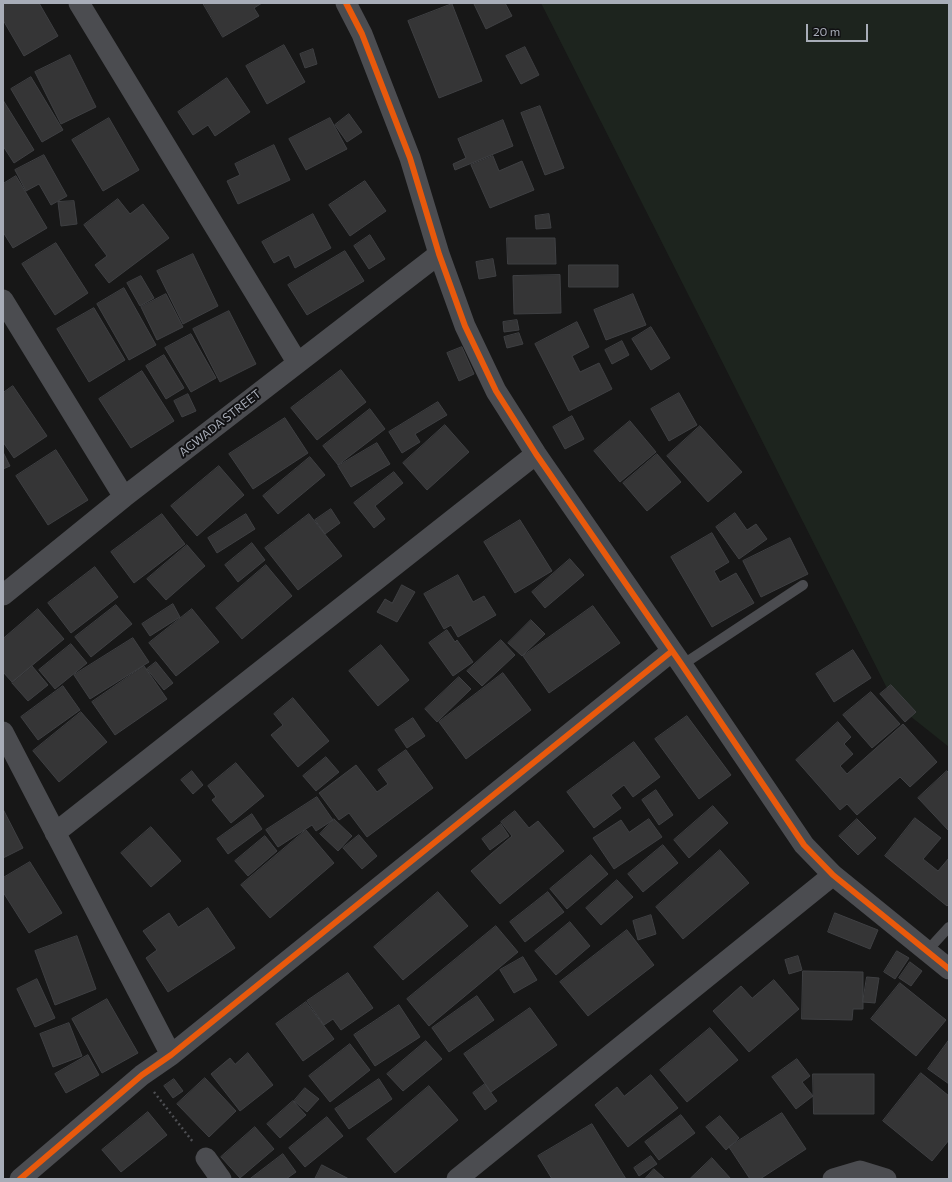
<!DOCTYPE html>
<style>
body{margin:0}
#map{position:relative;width:952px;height:1182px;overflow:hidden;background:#171717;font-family:Commissioner,sans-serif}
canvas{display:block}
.frame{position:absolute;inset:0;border:4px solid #a8adb8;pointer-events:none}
.scale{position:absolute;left:806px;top:24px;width:62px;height:18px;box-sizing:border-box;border:2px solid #a8adb8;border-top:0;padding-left:5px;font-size:12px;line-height:14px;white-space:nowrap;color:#a8adb8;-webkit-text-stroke:3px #111113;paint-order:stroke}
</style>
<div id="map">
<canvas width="952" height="1182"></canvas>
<div class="frame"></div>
<div class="scale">20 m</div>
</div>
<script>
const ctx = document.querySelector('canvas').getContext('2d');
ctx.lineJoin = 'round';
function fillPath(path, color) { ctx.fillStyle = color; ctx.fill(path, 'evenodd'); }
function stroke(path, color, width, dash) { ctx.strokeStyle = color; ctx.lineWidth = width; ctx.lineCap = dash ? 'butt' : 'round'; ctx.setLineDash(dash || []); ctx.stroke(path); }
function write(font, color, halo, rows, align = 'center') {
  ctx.font = font + ' Commissioner,sans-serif'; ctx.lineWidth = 4; ctx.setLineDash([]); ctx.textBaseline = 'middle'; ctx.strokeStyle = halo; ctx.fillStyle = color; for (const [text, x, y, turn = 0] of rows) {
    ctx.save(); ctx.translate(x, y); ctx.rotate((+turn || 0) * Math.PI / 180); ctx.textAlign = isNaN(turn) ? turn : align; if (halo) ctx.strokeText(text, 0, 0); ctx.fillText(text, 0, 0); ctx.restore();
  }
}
fillPath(new Path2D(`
 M541,3h408v744l-54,-43z`), '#1d241e');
const building = new Path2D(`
 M3,3h36l19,33 -34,20 -21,-36z
 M203,3h59l-8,5 5,8 -36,21z
 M477,3h28l7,13 -26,13 -12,-25z
 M452,4l30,77 -43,17 -31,-77z
 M284,45l21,37 -38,22 -21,-38z
 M525,47l14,28 -18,9 -15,-28z
 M313,49l4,15 -12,4 -5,-14z
 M70,55l26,52 -35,17 -26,-52z
 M31,77l32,53 -21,12 -31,-53z
 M227,78l23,34 -35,24 -7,-11 -15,10 -15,-23z
 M3,100l31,50 -20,13 -11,-17z
 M540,106l24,62 -19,7 -24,-62z
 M349,114l13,18 -15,10 -12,-17z
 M109,118l30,52 -36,21 -31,-51z
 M330,118l17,31 -41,21 -17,-31z
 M503,120l10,26 -58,24 -2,-6 13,-6 -8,-19z
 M274,145l16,35 -52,24 -11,-23 13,-6 -5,-11z
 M44,155l23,41 -16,9 -12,-21 -13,7 -11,-21z
 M493,156l6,15 23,-10 12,29 -44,18 -19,-43z
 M16,176l31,52 -34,20 -10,-16v-48z
 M365,181l21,30 -36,25 -21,-31z
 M118,199l12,15 13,-10 26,34 -60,45 -14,-18 12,-9 -23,-31z
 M74,201l3,23 -16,2 -3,-24z
 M313,214l18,34 -36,20 -6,-13 -15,8 -12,-21z
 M549,214l2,14 -15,1 -1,-13z
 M370,235l15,24 -16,10 -15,-23z
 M507,238h48l1,26h-48z
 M56,243l32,50 -33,22 -33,-51z
 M345,251l19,30 -57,34 -19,-30z
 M193,254l25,52 -35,18 -26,-53z
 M493,259l3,17 -17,3 -3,-17z
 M569,265h49v22h-49z
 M560,275l1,38 -47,1 -1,-38z
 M141,276l13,22 -14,8 -13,-23z
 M124,288l32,57 -27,15 -32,-56z
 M166,294l17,33 -26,13 -16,-33z
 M633,294l13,31 -40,15 -12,-30z
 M94,308l31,52 -36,22 -32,-53z
 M229,311l27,53 -36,18 -27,-53z
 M517,320l2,10 -15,2 -1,-10z
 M577,322l12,25 -17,9 8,16 19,-9 13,26 -43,22 -34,-67z
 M651,327l19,31 -19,12 -19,-31z
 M519,333l4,11 -16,4 -3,-11z
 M191,334l25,44 -25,14 -26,-44z
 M622,341l7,14 -17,9 -7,-14z
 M462,347l12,27 -15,7 -12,-28z
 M164,355l20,33 -18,11 -20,-33z
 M341,370l25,32 -49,38 -26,-32z
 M142,371l32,50 -43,27 -32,-49z
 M13,386l34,50 -33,22 -11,-16v-49z
 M679,393l18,32 -28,16 -18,-32z
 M188,394l8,17 -14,6 -8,-16z
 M438,402l9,13 -32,19 5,8 -18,11 -13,-21z
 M370,409l15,20 -47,36 -15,-19z
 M572,416l12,23 -19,10 -12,-22z
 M285,418l23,35 -55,36 -24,-35z
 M630,421l26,31 -36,30 -26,-31z
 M445,425l24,27 -42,38 -24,-27z
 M700,426l42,46 -34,30 -41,-46z
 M377,443l13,21 -39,23 -13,-21z
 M56,450l32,50 -40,25 -32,-49z
 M3,452l7,14 -7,3z
 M657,454l24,28 -34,29 -24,-28z
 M310,457l15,18 -47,39 -15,-18z
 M219,466l25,29 -47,41 -26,-30z
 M394,472l9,11 -28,23 10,13 -11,9 -20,-25z
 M331,509l9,14 -15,11 -10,-14z
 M735,513l12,17 9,-6 11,15 -28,20 -23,-32z
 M162,514l23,30 -51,39 -23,-31z
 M246,514l9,15 -38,24 -9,-15z
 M309,514l33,42 -44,34 -33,-42z
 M520,520l32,51 -37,22 -31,-51z
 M712,533l17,29 -15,9 6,11 16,-9 18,30 -42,24 -41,-70z
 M790,538l18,36 -47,23 -18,-36z
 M252,543l13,17 -27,22 -13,-17z
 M187,545l18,21 -39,34 -19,-21z
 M570,559l14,16 -39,33 -13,-16z
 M266,565l26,31 -50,43 -26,-31z
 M95,567l23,30 -47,36 -23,-30z
 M458,575l15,27 11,-6 12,19 -38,22 -7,-12 -7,4 -20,-35z
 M402,585l13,7 -18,30 -20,-10 8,-13 7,4z
 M173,604l7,13 -30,19 -8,-12z
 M116,605l16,19 -41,33 -16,-20z
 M593,606l27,37 -71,50 -26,-37z
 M38,609l26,30 -52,43 -9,-10v-33z
 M192,609l27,33 -43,34 -27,-33z
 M531,620l14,14 -23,22 -14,-13z
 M447,630l8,12 2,-2 16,22 -20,14 -24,-33z
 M133,638l16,24 -59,37 -16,-24z
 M501,640l14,15 -33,31 -15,-15z
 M71,644l16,19 -32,26 -16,-19z
 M381,645l28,35 -31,26 -29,-35z
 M853,650l18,28 -37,24 -18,-28z
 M156,662l17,21 -9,7 -17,-21z
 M32,666l16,19 -20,16 -16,-18z
 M144,666l23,33 -52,36 -23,-33z
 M503,673l28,37 -65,49 -27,-37z
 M459,677l12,12 -34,33 -12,-13z
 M891,685l25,27 -11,10 -25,-28z
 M63,686l17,24 -42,30 -17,-23z
 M871,692l29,32 -28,24 -29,-33z
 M293,698l36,43 -31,26 -27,-32 12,-10 -9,-11z
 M81,712l26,30 -48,40 -26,-31z
 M687,716l44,59 -32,24 -44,-60z
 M413,718l12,18 -18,12 -12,-18z
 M838,722l13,15 -7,7 9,10 -13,12 7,8 56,-50 34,38 -27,25 -10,-10 -43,38 -10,-11 -7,6 -44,-50z
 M634,742l26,35 -27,20 -9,-12 -13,10 10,13 -27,20 -27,-36z
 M406,750l27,38 -66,49 -18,-24 -10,7 -20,-27 37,-28 21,27 11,-8 -10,-14z
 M326,757l13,15 -23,19 -13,-15z
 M236,763l28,33 -33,27 -19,-23 4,-3 -8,-11z
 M192,771l11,14 -10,9 -12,-14z
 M947,771l2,2v58l-31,-33z
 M656,790l17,25 -14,10 -17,-25z
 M317,797l16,23 -17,11 -4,-6 -34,22 -12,-17z
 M713,806l15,17 -39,35 -15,-18z
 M3,809l20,39 -20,10z
 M515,811l14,17 9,-7 26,30 -64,53 -29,-33 41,-35 -11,-14z
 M252,814l10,15 -34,25 -11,-15z
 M915,818l26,20 -18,21 15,12 11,-13v46l-2,2 -62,-50z
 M334,819l18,17 -14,15 -18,-17z
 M649,819l13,18 -48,32 -21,-31 28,-18 8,12z
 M857,819l19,19 -18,17 -19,-19z
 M501,824l8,12 -19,14 -8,-11z
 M151,827l30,34 -30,26 -30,-34z
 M306,830l28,33 -64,55 -29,-33z
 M359,835l18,21 -15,13 -19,-21z
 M265,836l12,15 -29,25 -13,-15z
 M663,845l15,18 -35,29 -15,-18z
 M720,850l29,33 -66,56 -27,-32z
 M591,855l17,19 -41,35 -17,-20z
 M30,862l32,51 -33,20 -26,-41v-14z
 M617,880l16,17 -32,28 -15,-17z
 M438,892l30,34 -65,54 -29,-33z
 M548,892l16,20 -39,30 -15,-20z
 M208,908l27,40 -67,44 -22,-34 11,-8 -14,-19 26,-18 9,14z
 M835,913l43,17 -8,19 -42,-17z
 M651,915l5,19 -18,6 -5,-19z
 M570,922l20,24 -34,29 -21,-24z
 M496,926l22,26 -89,74 -22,-27z
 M627,930l27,35 -66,51 -28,-34z
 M77,936l19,53 -41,16 -20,-54z
 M897,951l12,7 -14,21 -11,-7z
 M798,956l4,14 -13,4 -4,-14z
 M523,957l14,23 -23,13 -14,-23z
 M910,962l12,9 -11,15 -12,-8z
 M803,971l60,1v37h-10l-1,11 -50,-1z
 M348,973l25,35 -32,22 -8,-11 -9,6 -17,-24z
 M867,977l12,1 -4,25 -12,-1z
 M37,979l18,39 -20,9 -18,-38z
 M774,980l25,29 -50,43 -36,-41 28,-25 11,12z
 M900,983l46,37 -30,36 -45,-37z
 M477,996l17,24 -45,32 -17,-24z
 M107,999l31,54 -36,20 -30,-54z
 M306,1002l28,37 -31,22 -27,-37z
 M399,1005l21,32 -45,29 -21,-31z
 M530,1008l27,37 -66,47 -27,-38z
 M69,1023l13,33 -29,11 -13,-33z
 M710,1028l28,32 -51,42 -27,-32z
 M949,1040v44l-21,-15z
 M426,1041l16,18 -39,32 -16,-17z
 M350,1044l20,26 -40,32 -21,-26z
 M248,1053l25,32 -33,26 -29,-37 19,-16 5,6z
 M88,1055l11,20 -33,18 -11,-19z
 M797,1059l13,17 -8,6 11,14 -17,13 -24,-32z
 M921,1073l28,23v44l-17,21 -49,-40z
 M813,1074h61v40h-60z
 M651,1075l27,33 -50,39 -33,-42 22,-18 7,9z
 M205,1078l31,33 -27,26 -32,-33z
 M174,1079l9,12 -10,7 -9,-12z
 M379,1079l13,20 -43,30 -14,-20z
 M485,1084l12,17 -12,9 -12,-17z
 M429,1086l29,34 -63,53 -28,-34z
 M305,1088l14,11 -12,13 -13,-11z
 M293,1101l13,14 -26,23 -13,-14z
 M148,1112l19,23 -46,37 -19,-22z
 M782,1113l24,36 -46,30h-10l-21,-32z
 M681,1115l14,18 -36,27 -14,-18z
 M720,1116l19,22 -13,12 -20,-23z
 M327,1117l16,19 -38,31 -16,-19z
 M592,1124l34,55h-74l-14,-23z
 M255,1127l19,22 -34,29 -19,-21z
 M283,1154l13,18 -10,7h-36z
 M651,1156l6,8 -18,12 -5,-8z
 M712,1158l19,21h-41z
 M322,1165l27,14h-34z
 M654,1169l11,10h-20z`);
fillPath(building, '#353536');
stroke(building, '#3f4043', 1);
stroke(new Path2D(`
 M154,1092l39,50`), '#4d4e52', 2.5, [2, 3]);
stroke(new Path2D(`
 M682,665l121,-80
 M927,951l22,-24`), '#4b4c50', 10);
stroke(new Path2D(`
 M79,3l218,359
 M346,3l16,31 48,124 29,96 26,72 31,65 40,63 146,211 122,180 29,30 116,94
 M3,300l121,197
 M3,595l121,-98 315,-243
 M3,732l168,323
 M55,833l481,-379
 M206,1158l15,21
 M20,1179l122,-104 29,-20 501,-404
 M457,1179l376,-304
 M833,1179l27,-8 26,8`), '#4b4c50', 21);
stroke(new Path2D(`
 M346,3l16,31 48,124 29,96 26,72 31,65 40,63 146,211 122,180 29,30 116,94
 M20,1179l122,-104 29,-20 501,-404`), '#e8590c', 6);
write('12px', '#a8adb8', '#111113', [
 ["AGWADA STREET",220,423,-38]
]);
</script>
